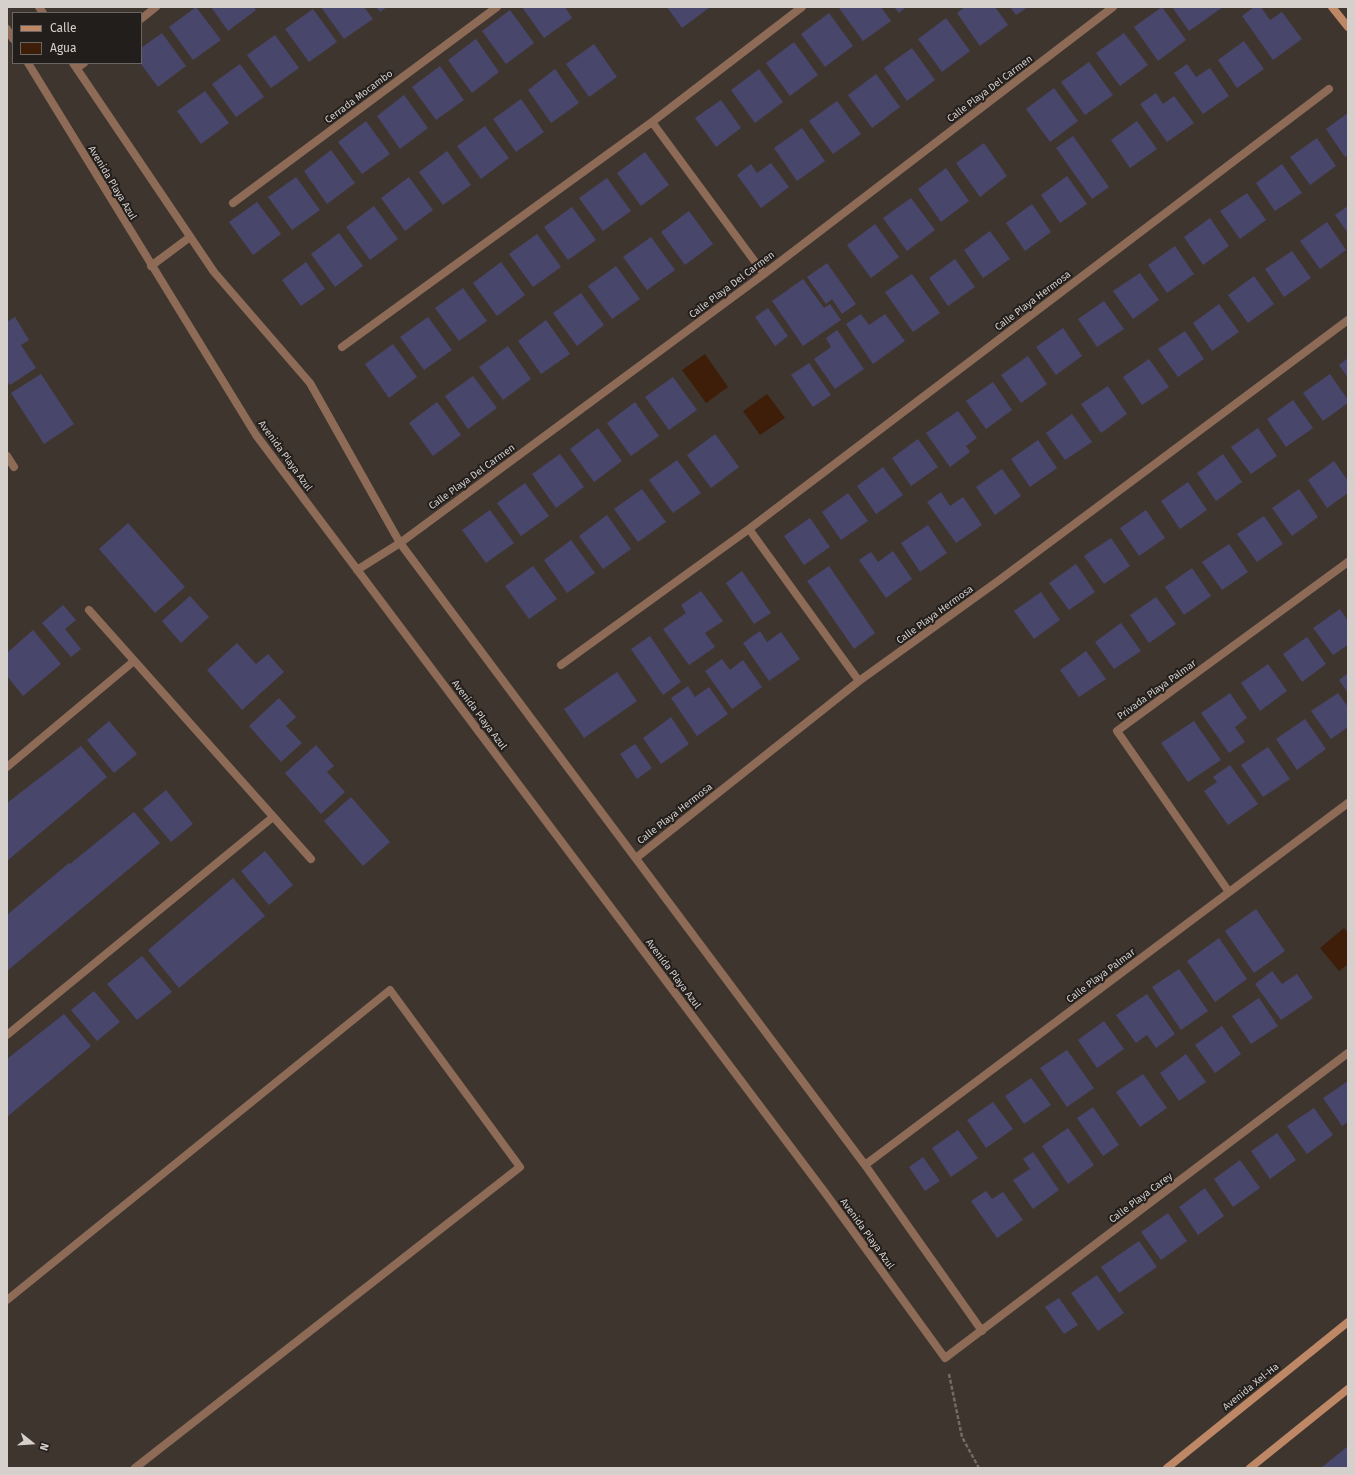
<!DOCTYPE html>
<style>
body{margin:0}
#map{position:relative;width:1355px;height:1475px;overflow:hidden;background:#3f352f;font-family:"Fira Sans",sans-serif}
canvas{display:block}
.frame{position:absolute;inset:0;border:8px solid #d6d0cd;pointer-events:none}
.legend{position:absolute;left:12px;top:12px;width:130px;height:52px;box-sizing:border-box;background:#221e1b;border:1px solid #6a6562;margin:0;padding:5px 7px;list-style:none;font-size:12px;color:#d6d0cd}
.legend li{display:flex;align-items:center;gap:8px;height:20px}
.legend b{width:20px;border:1px solid #6a6562}
.north{position:absolute;left:12px;top:1423px;width:40px;height:40px;-webkit-text-stroke:3px #221e1b;paint-order:stroke;rotate:107deg;font-size:11px;font-weight:700;line-height:16px;text-align:center;color:#d6d0cd}
.north::after{content:'';display:block;margin:auto;width:14px;height:18px;background:#d6d0cd;clip-path:polygon(50% 0,100% 100%,50% 72%,0 100%)}
</style>
<div id="map">
<canvas width="1355" height="1475"></canvas>
<div class="frame"></div>
<ul class="legend">
<li><b style="height:5px;background:#be8766"></b>Calle</li>
<li><b style="height:11px;background:#3e1e08"></b>Agua</li>
</ul>
<div class="north">N</div>
</div>
<script>
const ctx = document.querySelector('canvas').getContext('2d');
ctx.lineJoin = 'round';
function fillPath(path, color) { ctx.fillStyle = color; ctx.fill(path, 'evenodd'); }
function stroke(path, color, width, dash) { ctx.strokeStyle = color; ctx.lineWidth = width; ctx.lineCap = dash ? 'butt' : 'round'; ctx.setLineDash(dash || []); ctx.stroke(path); }
function write(font, color, halo, rows, align = 'center') {
  ctx.font = font + ' "Fira Sans",sans-serif'; ctx.lineWidth = 4; ctx.setLineDash([]); ctx.textBaseline = 'middle'; ctx.strokeStyle = halo; ctx.fillStyle = color; for (const [text, x, y, turn = 0] of rows) {
    ctx.save(); ctx.translate(x, y); ctx.rotate((+turn || 0) * Math.PI / 180); ctx.textAlign = isNaN(turn) ? turn : align; if (halo) ctx.strokeText(text, 0, 0); ctx.fillText(text, 0, 0); ctx.restore();
  }
}
fillPath(new Path2D(`
 M705,354l23,33 -22,16 -24,-33z
 M767,394l18,24 -25,17 -17,-24z
 M1344,928l4,5v31l-9,7 -19,-23z`), '#3e1e08');
fillPath(new Path2D(`
 M196,7l25,33 -28,20 -24,-33z
 M211,7h43l2,3 -28,21z
 M321,7h43l9,12 -29,20z
 M376,7h11l-7,5z
 M522,7h43l7,11 -28,20z
 M667,7h43l-28,21z
 M841,7h40l10,14 -28,20 -24,-33z
 M894,7h12l-7,6z
 M965,7h30l13,18 -28,21 -23,-33z
 M1010,7h18l-12,8z
 M1162,7l24,33 -28,21 -24,-34z
 M1172,7h51l-34,24z
 M1254,7h7l9,13 12,-8 20,27 -29,21 -31,-44z
 M313,9l24,33 -28,20 -24,-33z
 M510,10l24,33 -28,21 -24,-33z
 M829,13l24,33 -28,21 -24,-33z
 M946,18l24,33 -28,21 -24,-33z
 M162,33l24,33 -28,21 -17,-23v-16z
 M1124,33l24,32 -28,21 -24,-33z
 M275,35l24,33 -28,20 -24,-33z
 M476,39l23,33 -27,21 -24,-33z
 M1244,41l20,28 -27,19 -19,-28z
 M794,42l24,33 -28,21 -24,-33z
 M594,44l23,33 -28,20 -23,-33z
 M912,48l23,32 -28,21 -23,-33z
 M1089,62l24,33 -28,20 -24,-33z
 M240,64l24,33 -28,20 -24,-33z
 M1187,64l9,13 14,-9 19,28 -26,18 -29,-41z
 M440,66l24,34 -28,20 -24,-33z
 M555,69l24,34 -28,20 -23,-33z
 M759,69l24,33 -28,21 -24,-33z
 M876,74l24,33 -28,21 -24,-33z
 M1054,88l24,33 -28,21 -24,-33z
 M205,91l24,32 -28,21 -24,-33z
 M1156,93l7,11 11,-8 20,27 -27,19 -27,-38z
 M404,95l24,33 -28,21 -23,-33z
 M521,99l23,33 -28,20 -23,-33z
 M721,100l20,28 -25,19 -21,-29z
 M837,101l24,33 -28,20 -24,-33z
 M1348,113v42l-3,2 -19,-28z
 M366,121l24,33 -28,20 -24,-32z
 M1137,121l20,28 -27,19 -19,-28z
 M485,126l24,32 -28,21 -24,-33z
 M802,128l23,33 -28,20 -23,-33z
 M1073,136l36,51 -17,12 -36,-51z
 M1317,138l19,28 -26,19 -20,-28z
 M984,143l23,33 -27,21 -24,-34z
 M331,150l24,33 -28,21 -23,-33z
 M447,151l24,34 -28,20 -24,-33z
 M645,152l24,33 -28,21 -24,-33z
 M771,163l18,24 -28,21 -24,-33 14,-11 6,9z
 M1282,164l20,29 -27,18 -19,-28z
 M946,168l23,33 -28,21 -23,-33z
 M1067,176l20,28 -27,19 -19,-28z
 M296,177l24,33 -28,20 -24,-33z
 M409,177l24,33 -28,21 -24,-33z
 M607,178l24,33 -28,20 -24,-33z
 M1247,193l19,27 -26,19 -20,-28z
 M911,198l24,32 -28,21 -24,-33z
 M257,202l24,32 -28,21 -24,-33z
 M1032,204l19,28 -26,19 -19,-28z
 M374,206l24,33 -28,21 -24,-33z
 M1348,206v27l-13,-18z
 M572,207l24,33 -28,20 -24,-33z
 M689,211l24,33 -28,21 -24,-33z
 M1210,218l19,28 -26,19 -19,-28z
 M1327,222l19,28 -26,19 -20,-28z
 M875,224l24,33 -28,21 -24,-33z
 M990,231l20,28 -27,19 -19,-28z
 M339,233l24,33 -28,21 -24,-33z
 M537,234l24,33 -28,20 -24,-33z
 M651,237l24,33 -28,20 -24,-33z
 M1175,246l19,28 -27,19 -19,-28z
 M1292,251l19,27 -27,19 -19,-28z
 M955,259l20,28 -27,19 -19,-28z
 M306,262l19,27 -24,17 -19,-26z
 M501,262l24,33 -28,21 -24,-33z
 M827,263l29,41 -14,10 -10,-15 -6,5 -19,-27z
 M616,266l24,33 -28,20 -24,-33z
 M1140,273l19,27 -26,19 -20,-28z
 M912,274l28,39 -27,19 -28,-40z
 M1254,276l20,28 -26,19 -20,-28z
 M803,279l21,29 6,-4 11,16 -38,26 -31,-45z
 M463,288l24,33 -28,20 -24,-33z
 M581,293l23,32 -27,21 -24,-33z
 M1104,301l20,28 -27,18 -19,-28z
 M1219,304l20,28 -27,19 -19,-28z
 M768,308l20,28 -13,10 -20,-29z
 M861,314l8,11 16,-11 20,27 -32,23 -27,-40z
 M15,317l14,23 -8,5 15,23 -26,17 -3,-3v-60z
 M428,317l24,33 -28,20 -24,-33z
 M546,320l24,34 -29,20 -23,-33z
 M1063,328l19,28 -26,19 -20,-28z
 M837,330l27,39 -29,20 -21,-30 17,-12 -5,-9z
 M1185,331l19,28 -26,18 -20,-28z
 M393,344l24,33 -28,21 -24,-34z
 M508,346l23,33 -28,21 -24,-33z
 M1028,356l19,28 -26,19 -20,-28z
 M1348,358v20l-9,-13z
 M1149,359l20,28 -27,18 -19,-28z
 M809,363l22,32 -18,12 -22,-32z
 M41,374l33,50 -30,20 -33,-51z
 M1330,374l18,26v3l-25,18 -20,-28z
 M473,376l24,32 -29,21 -23,-33z
 M673,377l24,33 -28,20 -24,-33z
 M993,382l19,28 -26,19 -20,-28z
 M1108,386l19,28 -26,19 -20,-29z
 M1293,400l20,28 -27,19 -19,-28z
 M437,402l24,33 -28,21 -24,-33z
 M635,402l24,34 -28,20 -24,-33z
 M958,411l19,27 -11,8 4,6 -20,15 -24,-34z
 M1072,414l20,28 -27,18 -19,-27z
 M598,428l24,33 -28,21 -24,-33z
 M1258,428l19,28 -26,18 -20,-27z
 M715,434l24,33 -28,21 -24,-33z
 M918,439l20,28 -27,19 -19,-28z
 M1038,440l19,28 -27,19 -19,-28z
 M560,454l24,33 -28,21 -24,-34z
 M1223,454l19,28 -26,19 -19,-28z
 M677,460l24,33 -28,20 -24,-33z
 M1334,461l14,20v12l-21,15 -19,-28z
 M883,467l20,28 -27,19 -19,-28z
 M1002,469l19,27 -26,19 -19,-28z
 M1188,482l19,28 -27,19 -19,-28z
 M525,483l24,33 -28,20 -24,-33z
 M642,489l24,33 -28,20 -24,-33z
 M1299,489l19,28 -26,19 -20,-28z
 M941,492l9,14 13,-9 19,28 -26,18 -29,-41z
 M848,493l20,28 -27,19 -19,-28z
 M490,510l24,33 -28,20 -24,-33z
 M1146,510l19,28 -26,18 -19,-28z
 M607,515l24,34 -28,20 -24,-33z
 M1264,516l19,28 -26,18 -20,-28z
 M810,518l20,29 -26,18 -20,-29z
 M128,523l57,64 -30,26 -56,-64z
 M928,525l19,28 -27,19 -19,-29z
 M1111,538l19,28 -26,18 -20,-28z
 M571,540l24,33 -28,20 -23,-33z
 M1229,544l19,28 -26,18 -20,-28z
 M893,551l19,28 -26,19 -27,-38 12,-8 7,10z
 M1076,564l19,28 -26,18 -20,-27z
 M533,566l24,33 -28,20 -24,-33z
 M829,566l46,67 -21,16 -47,-68z
 M1192,568l19,28 -27,19 -19,-28z
 M742,571l29,42 -17,11 -28,-41z
 M701,591l22,30 -18,12 10,14 -26,18 -26,-36 23,-16 -5,-8z
 M1041,592l19,28 -26,19 -20,-28z
 M190,596l19,21 -28,26 -19,-22z
 M1156,597l20,27 -27,19 -19,-28z
 M63,605l13,15 -11,9 16,20 -10,8 -29,-34z
 M1340,609l8,12v24l-15,10 -20,-27z
 M1121,623l20,28 -27,18 -19,-27z
 M33,630l28,34 -38,32 -16,-20v-23z
 M760,631l7,11 14,-10 19,27 -31,22 -26,-38z
 M650,636l31,46 -18,13 -32,-46z
 M1307,637l19,27 -24,18 -19,-28z
 M237,643l19,21 12,-10 16,18 -42,38 -35,-40z
 M1086,651l20,28 -27,18 -19,-27z
 M722,659l8,11 13,-10 19,27 -30,22 -27,-38z
 M1268,664l19,27 -27,20 -19,-28z
 M617,672l20,29 -53,37 -20,-29z
 M1348,673v20l-9,-13z
 M688,686l7,11 14,-10 19,27 -31,22 -26,-38z
 M1230,693l17,25 -12,9 10,15 -16,11 -28,-40z
 M1338,693l10,14v20l-17,12 -20,-28z
 M279,698l17,19 -10,9 16,17 -21,19 -32,-36z
 M671,717l18,27 -28,20 -18,-26z
 M1305,719l21,30 -29,21 -21,-31z
 M109,721l28,33 -23,19 -27,-33z
 M1194,721l27,39 -33,22 -27,-39z
 M635,744l17,24 -15,11 -17,-25z
 M316,745l18,21 -7,6 18,20 -24,22 -36,-41z
 M81,746l26,31 -100,84v-58z
 M1268,747l22,32 -27,18 -22,-32z
 M1230,765l28,39 -30,21 -24,-34 13,-9 -4,-5z
 M166,790l27,34 -22,18 -28,-33z
 M351,797l39,45 -27,24 -39,-45z
 M134,812l26,31 -153,128v-56l62,-52 1,1z
 M265,851l28,34 -24,20 -28,-34z
 M233,878l32,38 -86,72 -31,-38z
 M1256,909l29,42 -31,22 -29,-42z
 M1219,938l28,41 -32,23 -28,-41z
 M142,956l30,36 -35,28 -30,-36z
 M1179,969l29,42 -27,19 -29,-43z
 M1272,971l10,13 15,-10 16,24 -32,22 -26,-36z
 M94,991l26,31 -23,19 -26,-31z
 M1147,994l28,40 -19,14 -9,-13 -11,8 -20,-28z
 M1259,998l19,28 -27,18 -19,-28z
 M64,1014l27,32 -84,71v-58z
 M1104,1021l20,28 -27,19 -19,-28z
 M1222,1026l19,28 -26,19 -20,-28z
 M1067,1050l27,38 -27,19 -27,-39z
 M1186,1054l20,28 -27,19 -19,-28z
 M1143,1074l24,34 -27,19 -24,-35z
 M1031,1078l20,27 -27,19 -19,-28z
 M1348,1081v41l-6,4 -19,-28z
 M993,1102l20,27 -27,19 -19,-28z
 M1093,1107l26,38 -16,11 -26,-38z
 M1314,1108l19,27 -26,19 -20,-28z
 M1068,1128l26,37 -26,19 -26,-38z
 M958,1130l20,28 -27,19 -19,-29z
 M1277,1133l19,27 -26,19 -19,-28z
 M1033,1152l26,38 -26,19 -20,-29 17,-11 -7,-10z
 M923,1157l17,24 -15,10 -16,-24z
 M1240,1160l20,28 -27,19 -19,-28z
 M1205,1188l19,28 -26,19 -19,-28z
 M986,1191l6,8 11,-7 20,28 -26,18 -26,-37z
 M1168,1213l19,28 -26,19 -20,-28z
 M1139,1241l18,26 -38,26 -18,-26z
 M1097,1275l27,38 -26,18 -27,-38z
 M1059,1298l19,27 -14,9 -19,-27z
 M1348,1446v22h-27z`), '#49466b');
stroke(new Path2D(`
 M949,1374l13,63 17,31`), '#736b66', 2.5, [4, 2]);
stroke(new Path2D(`
 M39,7l4,6
 M141,19l15,-12
 M7,29l6,10
 M28,63l228,372 570,759 119,164 403,-305
 M73,63l141,209 96,111 90,160 465,622 117,166
 M77,68l7,-5
 M652,122l112,152
 M233,203l264,-196
 M151,266l39,-29
 M342,347l310,-225 150,-115
 M7,456l7,11
 M749,529l110,152
 M357,570l43,-27 364,-269 349,-267
 M89,610l222,249
 M561,665l188,-136 580,-440
 M7,767l127,-106
 M636,858l223,-177 139,-100 350,-261
 M1229,892l-112,-161 231,-169
 M7,1035l266,-218
 M865,1165l483,-362
 M7,1300l383,-310 130,177 -385,301`), '#8e6b56', 8);
stroke(new Path2D(`
 M1332,7l16,20
 M1167,1468l181,-146
 M1250,1468l98,-79`), '#be8766', 8);
write('10px', '#d6d0cd', '#221e1b', [
 ["Calle Playa Del Carmen",990,89,-37],
 ["Cerrada Mocambo",359,97,-37],
 ["Avenida Playa Azul",112,183,59],
 ["Calle Playa Del Carmen",732,285,-37],
 ["Calle Playa Hermosa",1033,301,-37],
 ["Avenida Playa Azul",285,456,54],
 ["Calle Playa Del Carmen",472,477,-36],
 ["Calle Playa Hermosa",935,615,-36],
 ["Privada Playa Palmar",1157,690,-36],
 ["Avenida Playa Azul",479,715,53],
 ["Calle Playa Hermosa",675,814,-38],
 ["Avenida Playa Azul",673,974,53],
 ["Calle Playa Palmar",1101,976,-37],
 ["Calle Playa Carey",1141,1198,-37],
 ["Avenida Playa Azul",867,1234,54],
 ["Avenida Xel-Ha",1251,1387,-39]
]);
</script>
